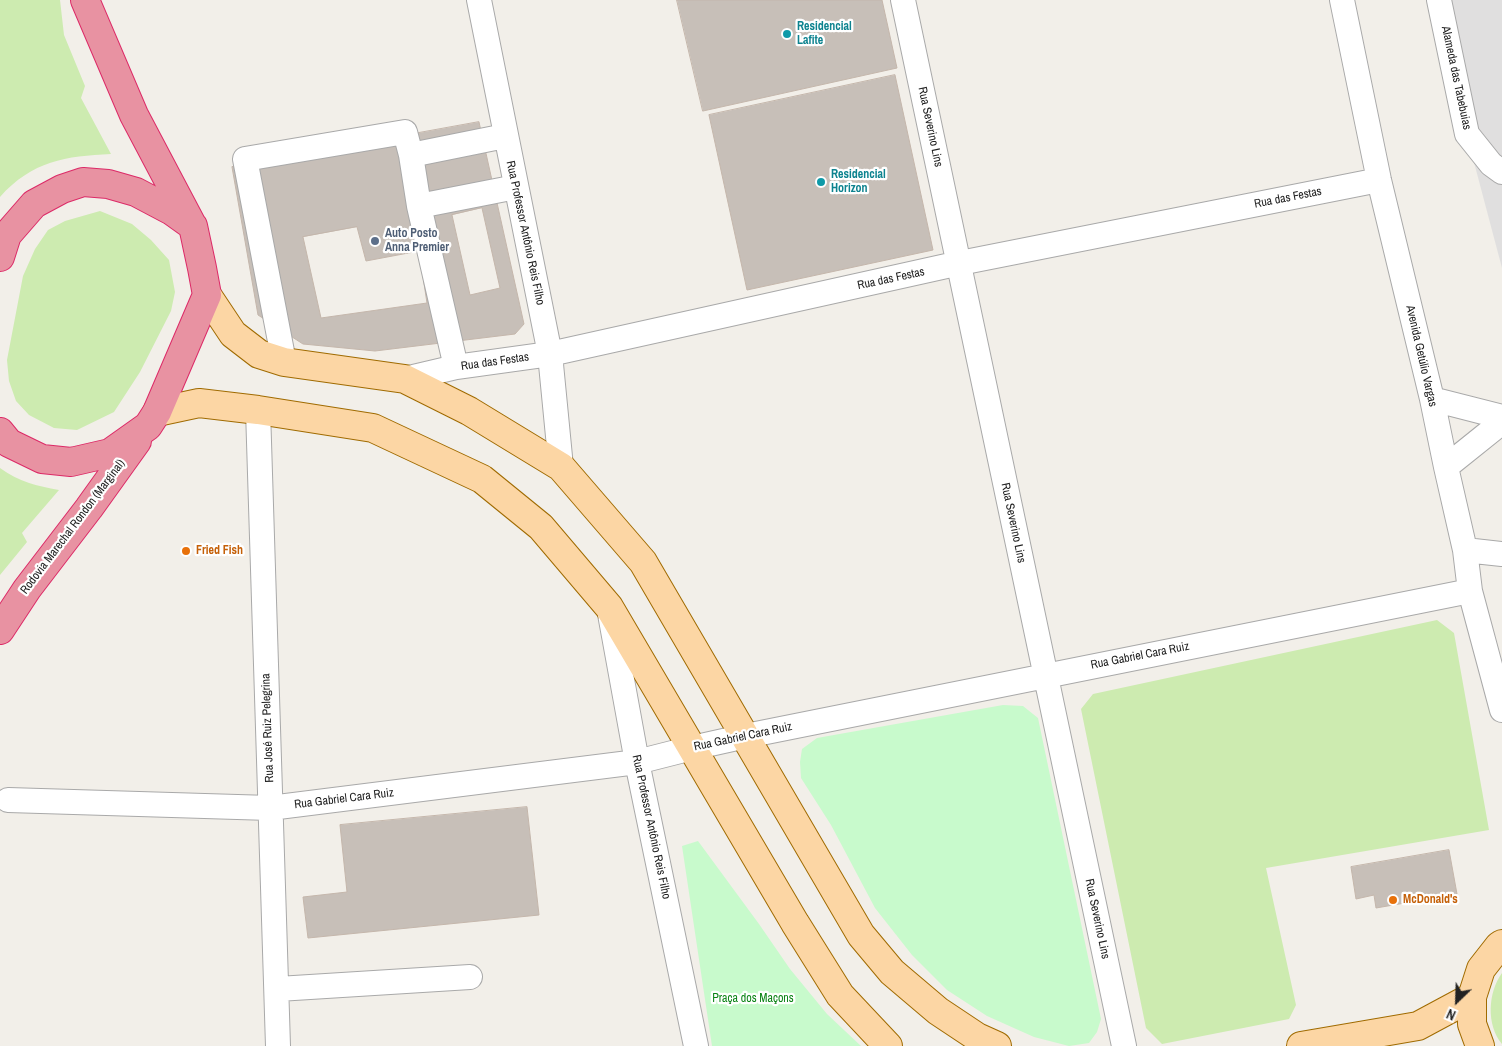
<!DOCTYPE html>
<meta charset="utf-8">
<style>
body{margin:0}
#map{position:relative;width:1502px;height:1046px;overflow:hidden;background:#f2efe9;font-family:"Archivo Narrow",sans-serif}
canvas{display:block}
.north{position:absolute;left:1432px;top:976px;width:50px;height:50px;-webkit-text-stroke:4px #fff;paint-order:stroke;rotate:204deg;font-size:14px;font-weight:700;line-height:20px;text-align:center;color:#222}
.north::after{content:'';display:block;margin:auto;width:18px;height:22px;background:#222;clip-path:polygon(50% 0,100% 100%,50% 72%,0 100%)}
</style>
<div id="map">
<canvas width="1502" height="1046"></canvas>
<div class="north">N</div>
</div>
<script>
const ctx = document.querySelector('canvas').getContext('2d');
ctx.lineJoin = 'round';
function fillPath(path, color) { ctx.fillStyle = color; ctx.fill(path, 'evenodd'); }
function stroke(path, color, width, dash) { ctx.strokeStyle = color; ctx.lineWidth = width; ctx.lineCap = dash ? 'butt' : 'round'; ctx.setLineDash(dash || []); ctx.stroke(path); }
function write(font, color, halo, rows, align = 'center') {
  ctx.font = font + ' "Archivo Narrow",sans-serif'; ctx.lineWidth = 4.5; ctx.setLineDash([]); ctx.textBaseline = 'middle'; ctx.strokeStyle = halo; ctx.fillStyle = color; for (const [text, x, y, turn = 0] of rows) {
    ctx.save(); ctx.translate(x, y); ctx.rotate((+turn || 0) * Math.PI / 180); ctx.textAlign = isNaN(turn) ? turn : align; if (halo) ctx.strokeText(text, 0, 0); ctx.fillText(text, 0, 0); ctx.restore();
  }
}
fillPath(new Path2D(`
 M1431,0h71v268z`), '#e0dfdf');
fillPath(new Path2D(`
 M0,0h60l4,35 21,51 -4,12 30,56c-45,2 -79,7 -111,43z
 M100,211l32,13 19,16 18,20 6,32 -4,19 -31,61 -26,40 -37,18 -23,-2 -25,-13 -13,-14 -7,-20 -2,-21 16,-84 12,-27 13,-19 17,-9z
 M0,468c19,14 37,18 59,22l-37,43 5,9 -27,33z
 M1437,620l17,13 35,197 -223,38 30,137 -7,14 -127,25 -16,-16 -65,-319 12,-15z
 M1502,973v71c-16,-19 -14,-52 0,-71z`), '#cdebb0');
fillPath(new Path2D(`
 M1003,705l20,1 15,12 63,301 -4,13 -8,11 -20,3 -35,-9 -47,-21 -40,-26 -35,-35 -37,-47 -44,-83 -30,-47 -1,-16 2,-13 15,-11z
 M698,841l61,83 31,45 37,45 34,32h-149l-30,-200z`), '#c8facc');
const building = new Path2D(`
 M677,0h205l15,68 -194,43z
 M895,75l38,175 -186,40 -38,-175z
 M479,122l45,202 -9,10 -140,17 -72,-7 -45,-29 -26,-148z
 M482,208l18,80 -30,7 -18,-80z
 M357,227l9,34 53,-10 8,52 -106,15 -18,-81z
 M527,807l12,108 -231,23 -5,-41 44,-5 -7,-67z
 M1449,850l8,44 -81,14 -2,-13 -18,4 -5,-32z`);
fillPath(building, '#c7bfb8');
stroke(building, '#c4b6ab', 1);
const minor = new Path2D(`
 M479,0l71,354 11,113
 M903,0c75,348 146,698 221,1046
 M1342,0l37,180 53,219 14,68 19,83 5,41 32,119
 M1439,0l28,134 24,30 11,8
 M411,155l8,51 37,161
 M419,206l97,-19
 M284,362l-39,-203 160,-27 6,23 94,-19
 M405,379l51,-12 94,-13 410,-91 419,-83
 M1432,399l70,18
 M258,410l20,636
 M1446,467l56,-45
 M1465,550l37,4
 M610,614l27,148 59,284
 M8,800l262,8 367,-46 55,-14 54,-12 724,-145
 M278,989l192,-12`);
const major = new Path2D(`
 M207,295l26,39 26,20 25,8 121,17 64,32 92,56 82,95 218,373 31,37 46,39 39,26 20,9
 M157,412l42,-9 59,7 115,18 109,51 59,48 68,80 186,316 45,72 48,51
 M1301,1046l117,-20 54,-29
 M1480,1046l-8,-22v-27l9,-28 18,-23 3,-2`);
const highway = new Path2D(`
 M85,0l49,115 57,108
 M0,257l7,-22 27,-31 28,-15 21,-7 25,2 28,8 36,19 21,15 9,42 5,27 -50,117 -9,14 -38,27 -39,9 -29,-3 -33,-16 -9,-11
 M0,630l27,-41 62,-81 48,-67`);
stroke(minor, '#a9a9a9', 26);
stroke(major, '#a06b00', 30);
stroke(highway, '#dc2a67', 30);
stroke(minor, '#fff', 24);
stroke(major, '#fcd6a4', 28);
stroke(highway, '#e892a2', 28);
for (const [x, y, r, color] of [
 [787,34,5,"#0f9aa8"],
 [821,182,5,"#0f9aa8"],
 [375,241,5,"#5c6f8a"],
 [186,551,5,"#e8710a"],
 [1393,900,5,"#e8710a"]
]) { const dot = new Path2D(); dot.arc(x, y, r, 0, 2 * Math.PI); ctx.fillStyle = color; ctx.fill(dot); stroke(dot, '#fff', 2); }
write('bold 12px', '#0d838f', '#fff', [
 ["Residencial",797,27],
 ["Lafite",797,41],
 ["Residencial",831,175],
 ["Horizon",831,189]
], 'left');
write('12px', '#222', '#fff', [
 ["Alameda das Tabebuias",1456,78,78],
 ["Rua Severino Lins",930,127,78],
 ["Rua das Festas",1288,198,-11],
 ["Rua Professor Antônio Reis Filho",525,233,78],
 ["Rua das Festas",891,279,-12],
 ["Avenida Getúlio Vargas",1421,356,77],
 ["Rua das Festas",495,362,-8],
 ["Rua Severino Lins",1013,523,78],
 ["Rodovia Marechal Rondon (Marginal)",73,527,-53],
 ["Rua Gabriel Cara Ruiz",1140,656,-11],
 ["Rua José Ruiz Pelegrina",268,728,-92],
 ["Rua Gabriel Cara Ruiz",743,737,-12],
 ["Rua Gabriel Cara Ruiz",344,799,-7],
 ["Rua Professor Antônio Reis Filho",651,827,78],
 ["Rua Severino Lins",1097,919,78]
]);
write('bold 12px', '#4e5e75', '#fff', [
 ["Auto Posto",385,234],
 ["Anna Premier",385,248]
], 'left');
write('bold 12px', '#c56008', '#fff', [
 ["Fried Fish",196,551],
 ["McDonald's",1403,900]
], 'left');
write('12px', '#0c8416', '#fff', [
 ["Praça dos Maçons",753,999]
]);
</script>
